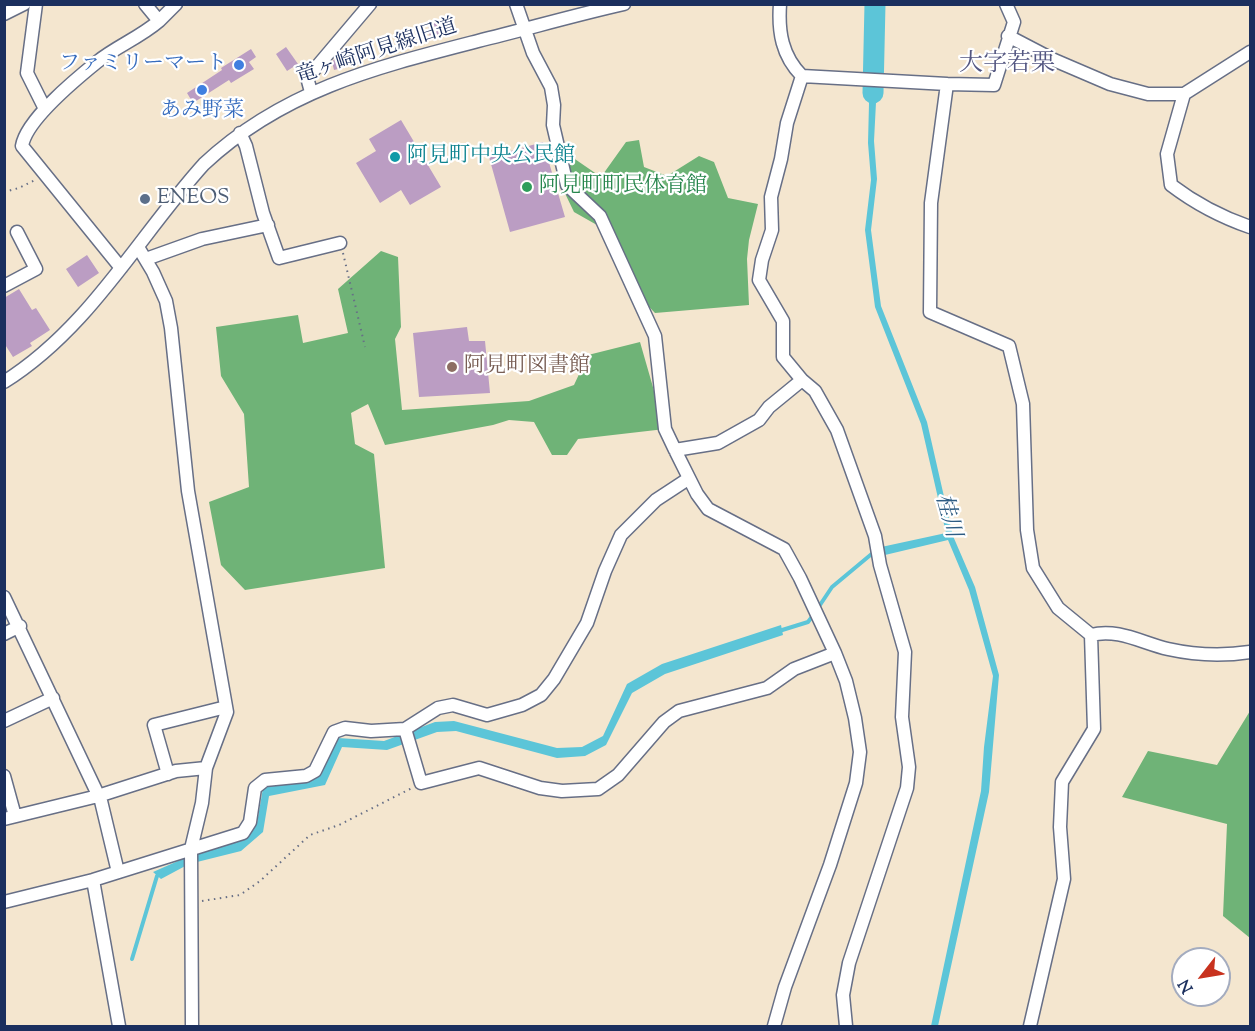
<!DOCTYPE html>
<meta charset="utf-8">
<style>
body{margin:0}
#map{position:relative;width:1255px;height:1031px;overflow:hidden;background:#f4e6cf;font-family:"Sorts Mill Goudy",serif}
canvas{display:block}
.frame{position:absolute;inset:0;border:6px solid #1b2f5e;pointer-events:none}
.north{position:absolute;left:1171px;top:947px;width:60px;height:60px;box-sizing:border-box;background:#fff;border:2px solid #a4acbf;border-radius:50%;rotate:239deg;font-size:16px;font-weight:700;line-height:24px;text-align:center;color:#1b2f5e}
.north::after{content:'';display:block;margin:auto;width:21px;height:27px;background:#c8321e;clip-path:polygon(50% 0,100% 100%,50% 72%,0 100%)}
</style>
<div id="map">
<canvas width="1255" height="1031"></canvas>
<div class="frame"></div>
<div class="north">N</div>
</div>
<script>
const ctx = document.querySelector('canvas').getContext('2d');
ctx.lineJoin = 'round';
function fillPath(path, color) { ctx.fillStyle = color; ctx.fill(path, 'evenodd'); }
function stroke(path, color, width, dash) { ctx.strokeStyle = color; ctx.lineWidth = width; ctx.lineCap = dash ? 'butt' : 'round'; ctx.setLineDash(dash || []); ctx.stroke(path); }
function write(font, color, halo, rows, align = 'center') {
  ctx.font = font + ' "Sorts Mill Goudy","Noto Serif JP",serif'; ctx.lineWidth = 4.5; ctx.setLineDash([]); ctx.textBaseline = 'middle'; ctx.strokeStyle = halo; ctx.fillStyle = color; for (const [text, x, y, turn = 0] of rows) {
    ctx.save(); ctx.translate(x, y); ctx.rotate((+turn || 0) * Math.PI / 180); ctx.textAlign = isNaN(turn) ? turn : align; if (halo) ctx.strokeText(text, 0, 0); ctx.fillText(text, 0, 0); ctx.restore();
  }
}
fillPath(new Path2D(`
 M639,140l5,27 23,9 32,-20 15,6 14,36 30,6 -9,36 -2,19 2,46 -94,8 -27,-28 -24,-56 -30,-17 -15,-31 10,-26 32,22 25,-35z
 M381,251l17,6 3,70 -6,12 7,71 127,-9 45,-16 14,-30 52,-13 25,87 -87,10 -11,16h-15l-18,-33 -25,-2 -16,5 -108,20 -17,-41 -17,9 4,31 19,10 11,114 -140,22 -24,-25 -12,-63 40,-15 -5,-73 -23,-38 -5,-49 82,-12 5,28 45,-10 -10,-44z
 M1250,711v227l-27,-22 4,-92 -105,-27 26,-46 69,14z`), '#6fb377');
fillPath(new Path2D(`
 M870,64h8l-4,77 3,38 -6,51 10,76 46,116 26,114 22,51 24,88 -10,117 -51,234h-7l50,-235 3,-44 9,-71 -24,-86 -21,-50 -63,15 -13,-6 74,-16 -25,-109 -46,-117 -10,-77 6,-50 -3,-37z
 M781,625l2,10 -118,39 -33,19 -26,52 -21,11 -28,2 -101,-27 -19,1 -50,18 -45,-3 -17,38 -56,11 -6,36 -22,19 -52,13 -28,15 -8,-7 34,-15 52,-16 18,-18 6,-35 58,-13 17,-37 46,3 51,-19 19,-1 103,27 25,-1 21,-11 24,-52 35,-20z`), '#5cc5d8');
stroke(new Path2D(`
 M818,608l14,-21 42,-35
 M779,631l29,-9 6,-8
 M132,959l25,-83 5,-3`), '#5cc5d8', 4);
stroke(new Path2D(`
 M873,93l2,-89`), '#5cc5d8', 21);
fillPath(new Path2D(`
 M451,20l3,15 -24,4 -2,-15z
 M286,47l12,17 -11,7 -11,-17z
 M251,49l5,8 -7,5 5,7 -23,14 -2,-3 -36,23 -6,-10 35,-23 -1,-2z
 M355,52l3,12 -24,6 -2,-8 4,-5z
 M401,120l40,67 -31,18 -9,-15 -21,13 -24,-40 20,-12 -7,-12z
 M543,142l22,75 -55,15 -21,-75z
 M87,255l12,18 -21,14 -12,-18z
 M19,289l13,21 4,-2 14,22 -20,13 2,3 -19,11 -9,-14v-45z
 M467,327l2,14h16l5,52 -71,4 -6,-64z`), '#bb9dc3');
const minor = new Path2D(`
 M36,4l-9,69 18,36
 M516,4l17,49 18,34 3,18 -1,20 14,60 33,31 55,120 10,93 10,21 22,44 11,15 76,40 16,29 35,75 11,28 9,37 5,34 -4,31 -26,82 -45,122 -11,39
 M780,4c-2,28 2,52 22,72l145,8
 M1006,4l8,18 -20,63 -47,-1 -16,119 -1,109 79,34 14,58 4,126 6,38 25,40 33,27 3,94 -32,53 -2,45 4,52 -34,147
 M4,14l20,-10
 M159,21l17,-17
 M1008,36l46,24 56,24 38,10h36l66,-42
 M802,76l-15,47 -6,36 -10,38 1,33 -10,30 -3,20 24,41v36l19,23 13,11 22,39 38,106 5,29 25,87 -3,65 7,50 -2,21 -58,175 -6,32 3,31
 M311,92l-3,-11 1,-5 61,-72
 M1184,94l-17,60 4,31c25,19 50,32 79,42
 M240,133l6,13 17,67 16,45 61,-15
 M138,247l15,25 13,29 5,27 17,163 39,221 -21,56 -4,35 -11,46 1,177
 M146,259l56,-20 66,-14
 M121,268l-99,-122c4,-26 54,-67 75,-84 20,-16 42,-24 62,-41l-14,-17
 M4,286l32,-17 -19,-37
 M4,382c86,-54 134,-145 200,-218 79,-74 173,-97 274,-123 49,-12 97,-26 146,-37
 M675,450l43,-7 41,-23 10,-13 33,-27
 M4,597l97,204 17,71
 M4,634l16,-8
 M1091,635c27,-7 51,8 77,14 27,6 55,7 82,3
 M4,721l49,-23
 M405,729l16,54 58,-15 61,20 22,3 36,-2 20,-14 46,-53 15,-11 88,-23 27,-19 41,-16
 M168,774l-14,-49 72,-18
 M4,776l11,40
 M4,819l94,-23 78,-25 30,-3
 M93,880l26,146
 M4,902l89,-22 150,-47 7,-11 5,-34 10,-8 41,-4 9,-5 19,-39 11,-4 26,3 34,-2 33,-21 15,-3 34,10 35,-10 19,-10 13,-16 33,-56 18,-52 16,-36 35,-35 32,-21`);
stroke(minor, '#676f86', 15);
stroke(new Path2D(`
 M4,192l15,-4 16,-8
 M343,253l22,94
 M202,901l38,-6 20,-14 50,-46 29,-10 73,-37`), '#676f86', 2, [1.5, 4.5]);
stroke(minor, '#fff', 12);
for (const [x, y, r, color] of [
 [239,65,6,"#3f7fe0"],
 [202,90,6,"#3f7fe0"],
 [395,157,6,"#0f9aa8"],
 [527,187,6,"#2e9e5b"],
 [145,199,6,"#5c6f8a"],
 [452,367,6,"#8d6e63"]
]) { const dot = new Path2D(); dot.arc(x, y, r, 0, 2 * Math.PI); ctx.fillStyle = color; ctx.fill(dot); stroke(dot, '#fff', 2); }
write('21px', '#1b2f5e', '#fff', [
 ["竜ヶ崎阿見線旧道",377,53,-18]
]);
write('21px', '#366cbe', '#fff', [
 ["ファミリーマート",227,65],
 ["あみ野菜",202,112,"center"]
], 'right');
write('21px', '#0d838f', '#fff', [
 ["阿見町中央公民館",407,157]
], 'left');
write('21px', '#27864d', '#fff', [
 ["阿見町町民体育館",539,187]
], 'left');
write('21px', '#4e5e75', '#fff', [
 ["ENEOS",157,199]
], 'left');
write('21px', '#785e54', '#fff', [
 ["阿見町図書館",464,367]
], 'left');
write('italic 22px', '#2e5c83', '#fff', [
 ["桂川",946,516,75]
]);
write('24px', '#535681', '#fff', [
 ["大字若栗",1007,66]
]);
</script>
